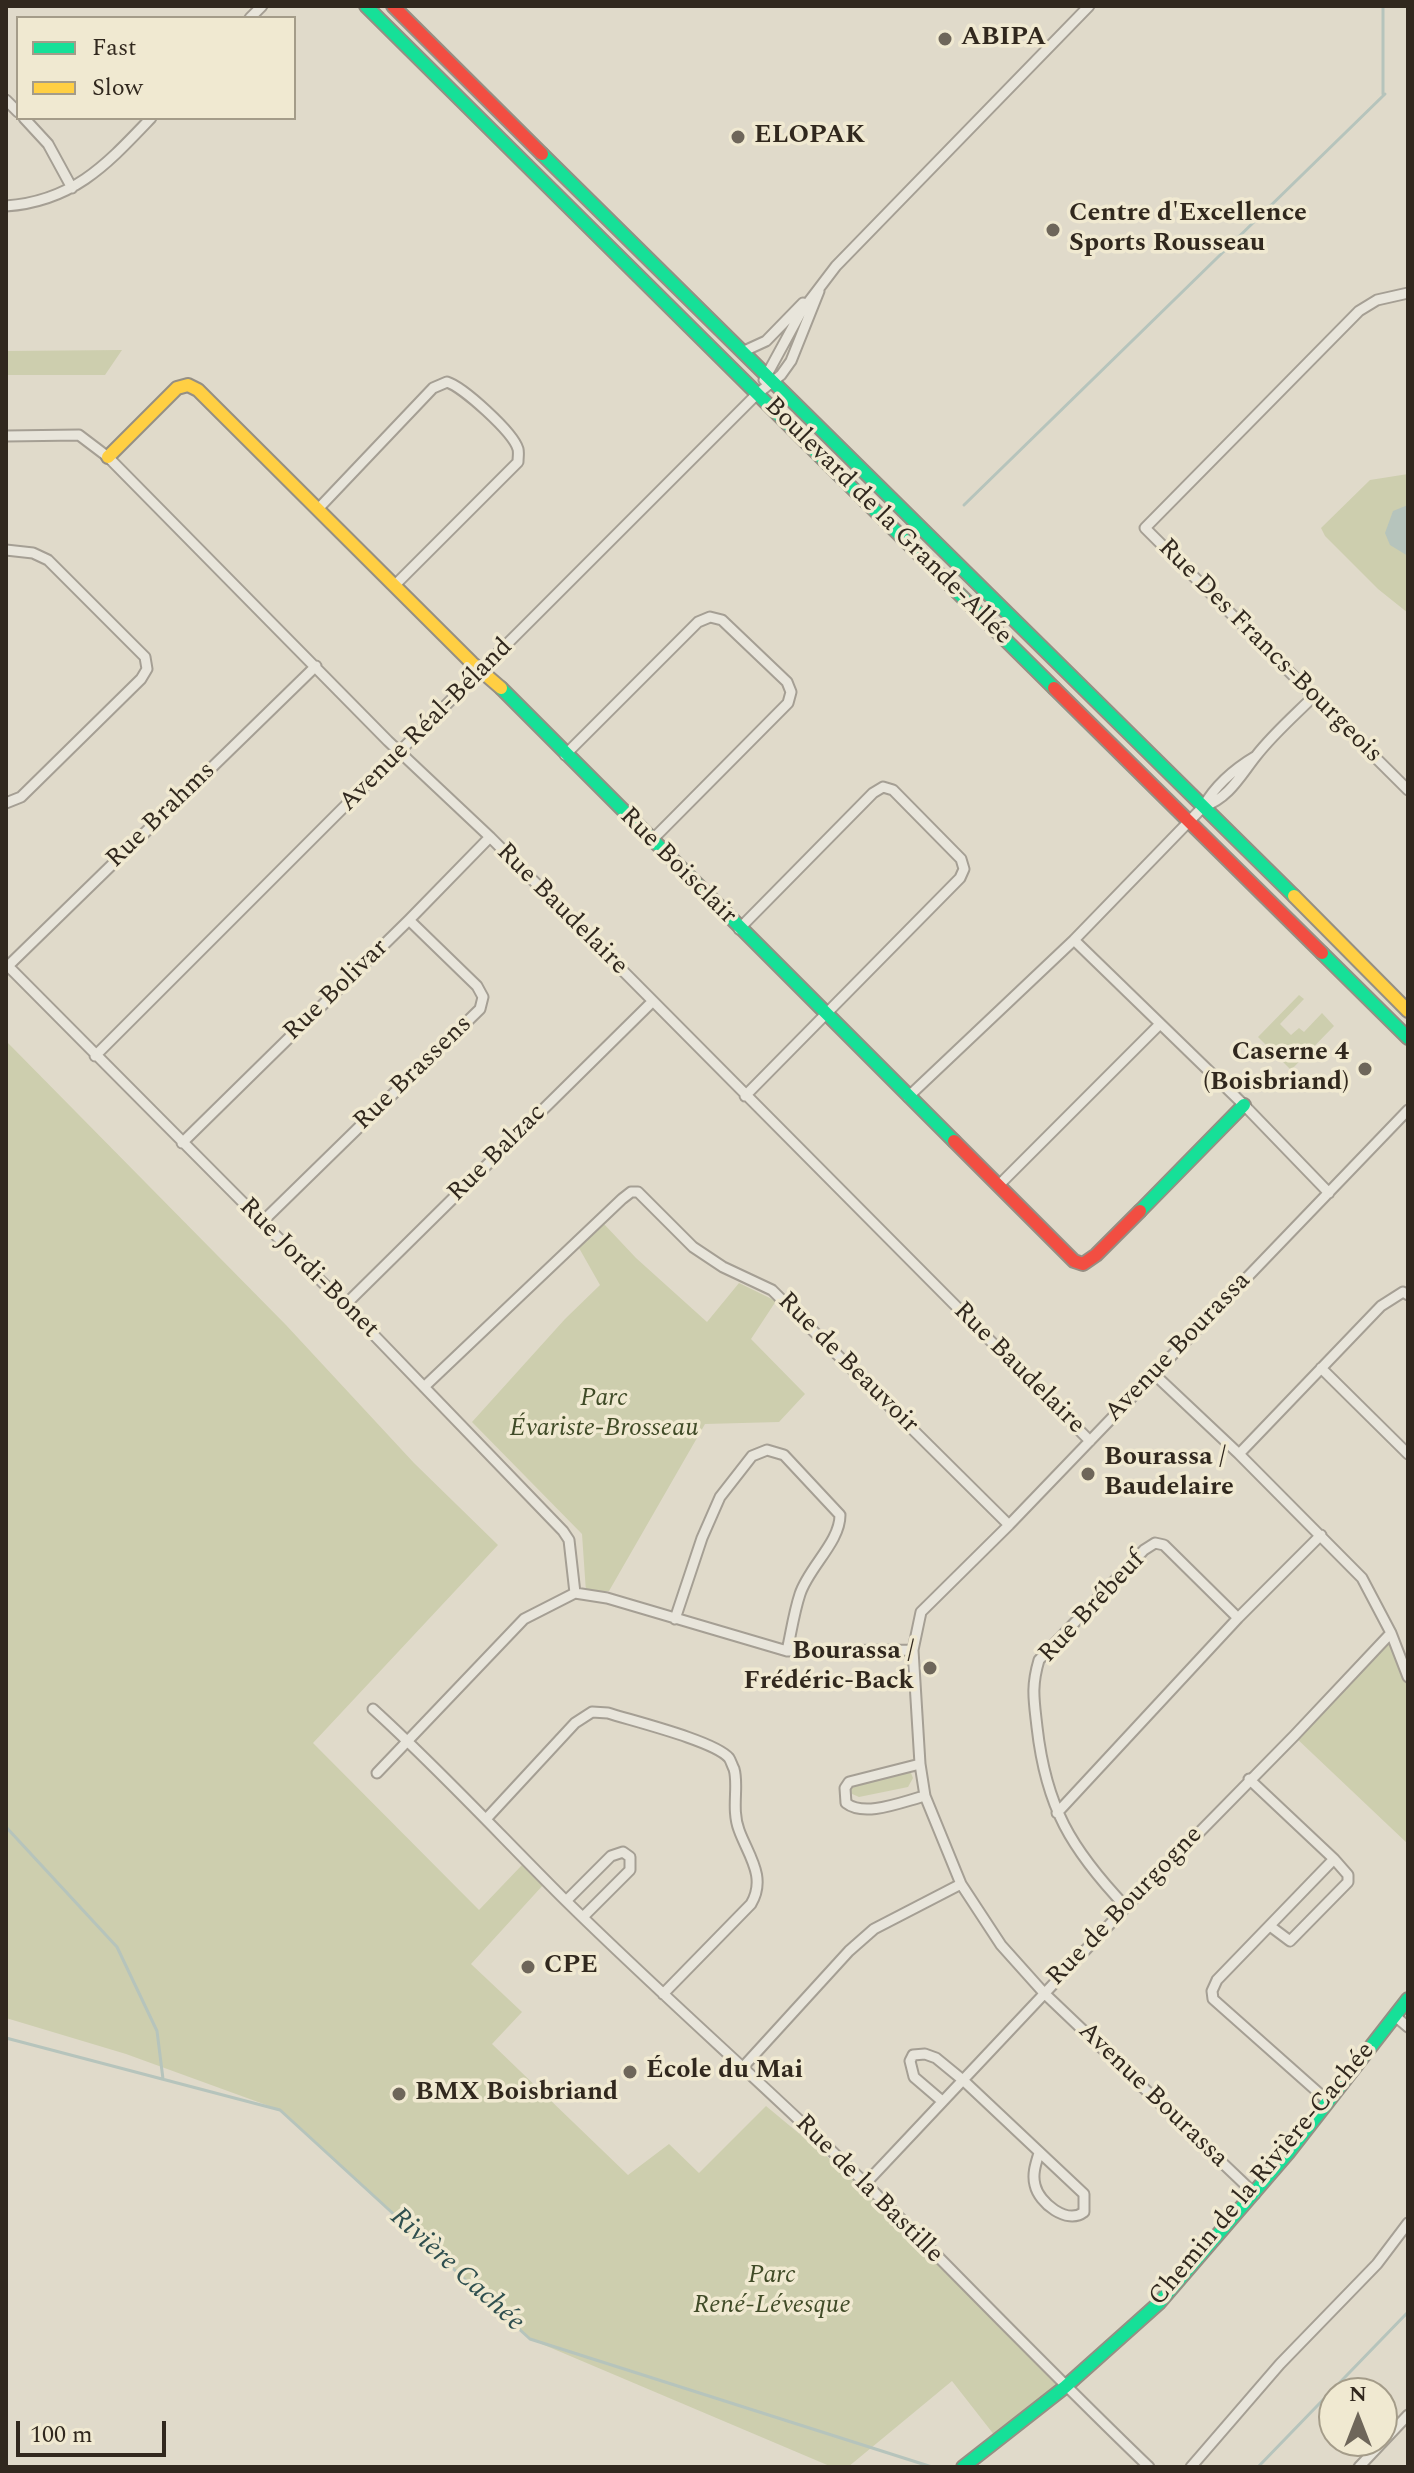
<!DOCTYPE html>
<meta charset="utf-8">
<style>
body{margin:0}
#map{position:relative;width:1414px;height:2473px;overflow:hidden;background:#e0daca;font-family:Spectral,serif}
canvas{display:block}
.frame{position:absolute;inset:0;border:8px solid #31281e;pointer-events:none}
.legend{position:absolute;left:16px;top:16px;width:280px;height:104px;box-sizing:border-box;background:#f0e9d1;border:2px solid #a49c89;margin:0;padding:10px 14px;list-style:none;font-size:24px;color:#31281e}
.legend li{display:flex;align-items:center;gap:16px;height:40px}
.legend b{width:40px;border:2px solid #a49c89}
.north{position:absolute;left:1318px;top:2377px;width:80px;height:80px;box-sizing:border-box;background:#f0e9d1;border:2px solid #a49c89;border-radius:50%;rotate:0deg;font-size:22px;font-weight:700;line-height:32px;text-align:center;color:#31281e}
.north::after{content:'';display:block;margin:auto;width:28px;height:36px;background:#6e665a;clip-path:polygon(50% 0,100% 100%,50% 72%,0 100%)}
.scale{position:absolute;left:16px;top:2421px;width:150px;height:36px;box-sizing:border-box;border:4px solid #31281e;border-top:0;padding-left:10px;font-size:24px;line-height:28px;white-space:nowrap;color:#31281e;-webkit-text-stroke:6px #f0e9d1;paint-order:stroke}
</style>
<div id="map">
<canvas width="1414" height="2473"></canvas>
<div class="frame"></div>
<ul class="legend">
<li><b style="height:10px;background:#16e098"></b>Fast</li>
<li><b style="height:10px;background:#ffcf43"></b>Slow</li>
</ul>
<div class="north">N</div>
<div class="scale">100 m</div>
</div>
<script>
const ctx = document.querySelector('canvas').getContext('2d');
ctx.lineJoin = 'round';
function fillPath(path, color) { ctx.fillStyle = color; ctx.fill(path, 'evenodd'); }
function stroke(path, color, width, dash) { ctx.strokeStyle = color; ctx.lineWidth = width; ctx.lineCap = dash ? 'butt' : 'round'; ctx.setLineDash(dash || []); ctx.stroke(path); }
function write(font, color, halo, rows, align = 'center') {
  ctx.font = font + ' Spectral,serif'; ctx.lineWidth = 7; ctx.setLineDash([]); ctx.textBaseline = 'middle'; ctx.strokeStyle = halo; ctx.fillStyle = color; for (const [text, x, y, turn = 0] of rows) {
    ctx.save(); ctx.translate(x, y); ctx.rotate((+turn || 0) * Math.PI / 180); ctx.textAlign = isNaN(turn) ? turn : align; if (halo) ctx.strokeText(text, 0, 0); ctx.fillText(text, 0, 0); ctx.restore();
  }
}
fillPath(new Path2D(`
 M122,350l-17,25h-99v-24z
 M1408,474v139l-30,-24 -53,-53 -4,-8 49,-48z
 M1299,995l5,4 -24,25 11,11 8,-7 5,4 18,-19 12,13 -43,44 -33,-33z
 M6,1041l280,284 128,138 84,82 -185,198 166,167 43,-45 22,19 -73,80 51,48 -30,32 136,131 41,-31 30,29 67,-67 95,79 201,201 -67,50 -43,-55 -104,86h-16l-302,-128 -250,-229 -154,-56 -120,-36z
 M604,1224l32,34 71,64 32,-39 37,18 -25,38 54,55 -26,28 -74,2 -96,167 -23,1 -4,-58 -110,-112 93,-103 35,-34 -21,-37z
 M1391,1633l17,44v167l-114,-108z
 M905,1770l6,3 2,5 -5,9 -49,10 -9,-4 -1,-6z`), '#cdceae');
fillPath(new Path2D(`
 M1408,505v51l-18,-11 -5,-12 8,-22z`), '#b6c4bc');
stroke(new Path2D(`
 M1383,94v-88
 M964,505l421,-411
 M6,1827l111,120 40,84 6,48
 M6,2038l274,72 250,229 402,128
 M1258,2467l150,-155`), '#b6c4bc', 3);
const street = new Path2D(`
 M250,18l12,-12
 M6,100l12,12
 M24,118l24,26 24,44
 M6,206c68,-5 101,-42 145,-88
 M1408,293l-31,7 -18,11 -214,217 263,262
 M742,352l24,-11 37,-38
 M764,380l37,-68 35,-46 253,-260
 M6,436l73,-1 29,22 280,284 102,96 600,604
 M318,509l115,-121 14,-6c16,5 66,50 71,67 1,4 0,8 0,13l-124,124
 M6,550l27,3 15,7 97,97 2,12 -6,10 -120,118 -15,6
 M565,755l133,-133 12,-5 12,3 65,62 4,10 -3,11 -137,138
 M1203,807c26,-9 37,-31 53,-51 17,-22 39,-41 58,-60
 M739,929l134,-136 10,-6 10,3 68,69 3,10 -4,9 -215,218
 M1074,940l170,165 85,88
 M6,964l339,341 218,226 6,9 6,53
 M8,966l308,-300
 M95,1056l662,-662 24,-19 10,-14 28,-70
 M908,1097l166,-157 129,-133c13,-23 31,-38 53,-51
 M182,1143l227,-223 81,-83
 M998,1186l162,-162
 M262,1222l218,-213 3,-12 -6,-11 -68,-66
 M345,1305l307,-303
 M1321,1368l87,86
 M1153,1373l86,81 123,124 29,55 17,44
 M424,1387l198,-188 9,-7h7l55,55 30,20 49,23 237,235
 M1239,1454l142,-148 22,-14 5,3
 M675,1619l27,-81 18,-41 32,-41 15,-6 17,5 56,60c0,27 -31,52 -40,79 -6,18 -9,39 -13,57
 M373,1709c66,60 126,125 189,188 99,98 204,189 304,287 94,94 186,190 283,283
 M920,1764l-71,18 -4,6 1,15c19,15 58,-2 79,-7
 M377,1773l147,-154 51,-26 32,5 180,53 126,-1
 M1249,1779l85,80 14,16v7l-58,59 -20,-15
 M1057,1813l181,-195 83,-83
 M487,1818l88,-95 17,-11 16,1c25,8 107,28 121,45 2,3 3,7 5,11 5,16 -3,40 5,61 9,25 28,47 12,74l-88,90
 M566,1901l45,-45 12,-4 7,5v13l-47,47
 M1126,1907c-55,-58 -80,-100 -89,-180 -3,-27 -6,-40 2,-67l105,-110 11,-7 9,2 74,73
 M1395,2016l13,11
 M744,2066l105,-115 25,-22 87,-45
 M942,2101l-28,-24 -4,-16 3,-6 12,-1 11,4 28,23 120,113v18c-17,13 -45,-9 -49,-27 -3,-11 1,-22 4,-32
 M1329,2102l-116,-103 -1,-8 5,-11 117,-121
 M865,2184l261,-277 168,-171 97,-103
 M1255,2194l-211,-201 -43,-48 -40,-61 -36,-88 -5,-32 -7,-114 8,-38 88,-87 399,-415
 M1191,2467l89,-103 97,-100 31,-41
 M1359,2467l49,-52`);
const fast = new Path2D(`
 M366,6l688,682
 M542,154l752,742
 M501,688l453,453
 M1322,953l86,85
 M1140,1211l104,-106
 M963,2467l102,-80 94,-84 129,-150 120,-154`);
const slow = new Path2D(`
 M108,457l69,-69 11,-3 10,5 274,273 29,25
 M1294,896l114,115`);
const jam = new Path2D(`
 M393,6l149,148
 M1054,688l268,265
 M954,1141l120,120 9,3 13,-9 44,-44`);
stroke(street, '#a59f94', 13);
stroke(fast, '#958f84', 16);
stroke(slow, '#958f84', 16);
stroke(jam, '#958f84', 16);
stroke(street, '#e8e5db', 9);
stroke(fast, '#16e098', 12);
stroke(slow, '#ffcf43', 12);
stroke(jam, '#f24e42', 12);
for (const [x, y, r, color] of [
 [945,39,8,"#6e665a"],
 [738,137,8,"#6e665a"],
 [1053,230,8,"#6e665a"],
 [1365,1069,8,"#6e665a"],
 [1088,1474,8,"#6e665a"],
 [930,1668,8,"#6e665a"],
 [528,1967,8,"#6e665a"],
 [630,2072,8,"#6e665a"],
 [399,2094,8,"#6e665a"]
]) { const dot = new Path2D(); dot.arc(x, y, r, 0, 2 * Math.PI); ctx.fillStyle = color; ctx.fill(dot); stroke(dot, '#f0e9d1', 3); }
write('bold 26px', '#31281e', '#f0e9d1', [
 ["ABIPA",961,39],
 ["ELOPAK",754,137],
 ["Centre d'Excellence",1069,215],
 ["Sports Rousseau",1069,245],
 ["Caserne 4",1349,1054,"right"],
 ["(Boisbriand)",1349,1084,"right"],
 ["Bourassa /",1104,1459],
 ["Baudelaire",1104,1489],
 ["Bourassa /",914,1653,"right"],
 ["Frédéric-Back",914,1683,"right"],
 ["CPE",544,1967],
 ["École du Mai",646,2072],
 ["BMX Boisbriand",415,2094]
], 'left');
write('26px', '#31281e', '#f0e9d1', [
 ["Boulevard de la Grande-Allée",887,522,45],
 ["Rue Des Francs-Bourgeois",1269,652,45],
 ["Avenue Réal-Béland",427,726,-45],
 ["Rue Brahms",162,816,-44],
 ["Rue Boisclair",677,867,45],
 ["Rue Baudelaire",561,910,45],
 ["Rue Bolivar",337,991,-44],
 ["Rue Brassens",414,1074,-44],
 ["Rue Balzac",498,1154,-45],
 ["Rue Jordi-Bonet",308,1269,45],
 ["Avenue Bourassa",1179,1348,-46],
 ["Rue de Beauvoir",847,1364,45],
 ["Rue Baudelaire",1018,1369,45],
 ["Rue Brébeuf",1093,1608,-47],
 ["Rue de Bourgogne",1126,1907,-46],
 ["Avenue Bourassa",1152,2096,44],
 ["Chemin de la Rivière-Cachée",1263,2175,-50],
 ["Rue de la Bastille",868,2190,45]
]);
write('italic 26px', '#404b27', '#f0e9d1', [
 ["Parc",604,1400],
 ["Évariste-Brosseau",604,1430],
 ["Parc",772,2277],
 ["René-Lévesque",772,2307]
]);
write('italic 28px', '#2f4f4f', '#f0e9d1', [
 ["Rivière Cachée",456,2271,42]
]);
</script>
